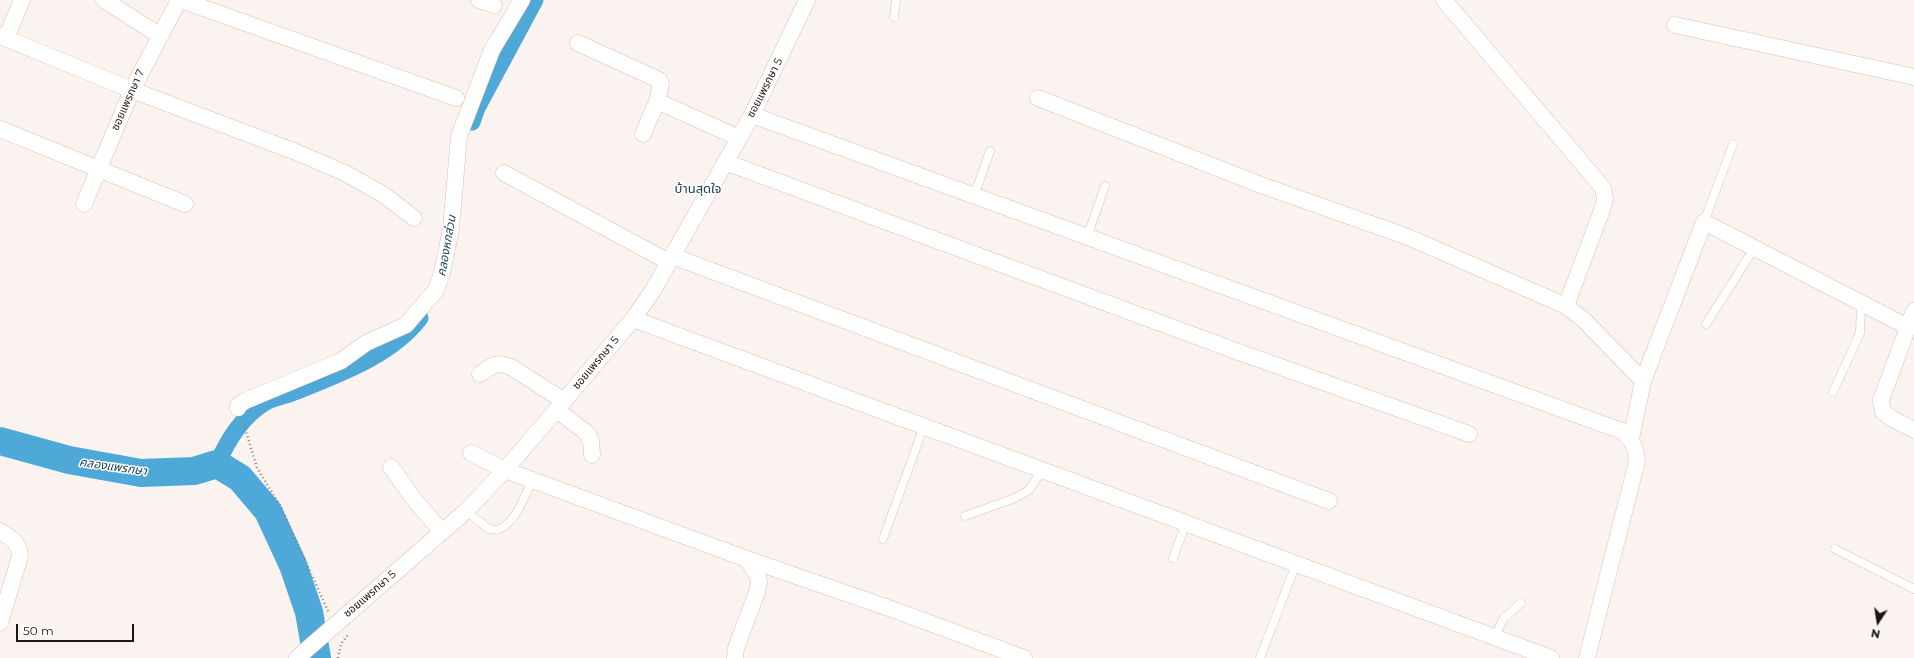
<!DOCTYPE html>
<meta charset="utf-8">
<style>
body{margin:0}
#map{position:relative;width:1914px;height:658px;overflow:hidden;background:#faf3f0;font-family:Montserrat,sans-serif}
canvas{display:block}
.north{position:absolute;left:1858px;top:602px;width:40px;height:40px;-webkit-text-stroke:3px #fff;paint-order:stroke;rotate:192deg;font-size:11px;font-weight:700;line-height:16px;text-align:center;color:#20150f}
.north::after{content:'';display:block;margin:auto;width:14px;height:18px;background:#20150f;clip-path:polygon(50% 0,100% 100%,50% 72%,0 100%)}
.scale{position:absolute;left:16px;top:624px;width:118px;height:18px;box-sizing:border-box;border:2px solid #20150f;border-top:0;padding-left:5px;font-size:12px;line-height:14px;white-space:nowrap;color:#20150f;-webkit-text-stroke:3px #fff;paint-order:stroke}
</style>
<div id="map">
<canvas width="1914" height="658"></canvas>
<div class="north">N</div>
<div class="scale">50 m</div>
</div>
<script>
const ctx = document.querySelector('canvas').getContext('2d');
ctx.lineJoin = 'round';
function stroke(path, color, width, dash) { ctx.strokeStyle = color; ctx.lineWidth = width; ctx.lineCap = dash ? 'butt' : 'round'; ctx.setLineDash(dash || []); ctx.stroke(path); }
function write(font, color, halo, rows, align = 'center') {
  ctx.font = font + ' Montserrat,"Noto Sans Thai",sans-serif'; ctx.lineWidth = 3; ctx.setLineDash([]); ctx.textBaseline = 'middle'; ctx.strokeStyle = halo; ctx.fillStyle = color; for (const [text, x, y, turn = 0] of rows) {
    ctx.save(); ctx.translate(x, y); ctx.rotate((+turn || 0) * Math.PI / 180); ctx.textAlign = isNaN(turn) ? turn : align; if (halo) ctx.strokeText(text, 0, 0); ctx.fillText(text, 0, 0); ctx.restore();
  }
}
stroke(new Path2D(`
 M472,122l5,-14 58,-108
 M217,464c11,-24 25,-48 49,-62 7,-4 18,-6 26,-9 44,-18 98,-36 128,-75`), '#4ea9d9', 17);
stroke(new Path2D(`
 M0,441l69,19 72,13 53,-2 23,-7 23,14 28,33 25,54 16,47 8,46`), '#4ea9d9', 28);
const service = new Path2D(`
 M894,17l2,-17
 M974,196l16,-45
 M1704,222l29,-78
 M1087,237l18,-51
 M1706,324l49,-77
 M1833,392l27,-59 1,-30
 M466,511l23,18 9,1c19,-9 26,-32 34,-50
 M965,516l50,-18 14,-8 13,-20
 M883,539l41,-113
 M1835,549l79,40
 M1173,558l13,-35
 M1495,637l8,-18 18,-16
 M1260,658l36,-94`);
const minor = new Path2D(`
 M104,0l55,35
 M181,0l275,98
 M479,0l15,5
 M1444,0l159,188 2,11 -3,11 -36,96
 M1675,25l239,52
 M0,36l132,54 164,62 49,21 39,22 30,23
 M6,38l16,-38
 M578,43l81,37 2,4 -4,17 82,37
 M1038,98l223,87 147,52 158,69 18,14 59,61
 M752,115l870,316c11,9 14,17 15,30l-50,197
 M0,129l185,75
 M643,134l14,-33
 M725,162l511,189 233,83
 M504,173l165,89
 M84,204l48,-114 47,-90
 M672,256l657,245
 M1914,311l-33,89 2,12 8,6 23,12
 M633,319l918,339
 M480,374c13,-9 16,-13 31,-7l53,34
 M238,408v-2l7,-5 96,-40 25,-18 40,-18 30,-35 6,-17 9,-44 8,-93 33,-86 30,-50
 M557,410l31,24 3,7 1,14
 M1631,439l12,-58 61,-159 204,105
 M471,453l34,17 242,89 153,53 124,46
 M391,467l22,31 29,34
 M0,531c11,7 19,11 20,25l-20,67
 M297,658l169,-147 39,-41 59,-69 69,-82 19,-27 100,-177 55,-115
 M735,658l1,-10 21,-56 2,-10 -1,-6 -11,-17`);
stroke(service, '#e0beaf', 9);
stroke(minor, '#e0beaf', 17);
stroke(new Path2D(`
 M243,421l14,47 24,39 47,104
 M338,658l3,-14 7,-9`), '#8b827d', 2.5, [1, 3]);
stroke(service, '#fff', 8);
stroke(minor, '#fff', 16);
write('11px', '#20150f', '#fff', [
 ["ซอยแพรกษา 5",765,88,-63],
 ["ซอยแพรกษา 7",128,100,-66],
 ["ซอยแพรกษา 5",596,363,-50],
 ["ซอยแพรกษา 5",370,594,-41]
]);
write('italic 12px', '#20475b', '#fff', [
 ["คลองหกส่วน",447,246,-80],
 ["คลองแพรกษา",113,467,8]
]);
write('13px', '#154056', '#fff', [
 ["บ้านสุดใจ",698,189]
]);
</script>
